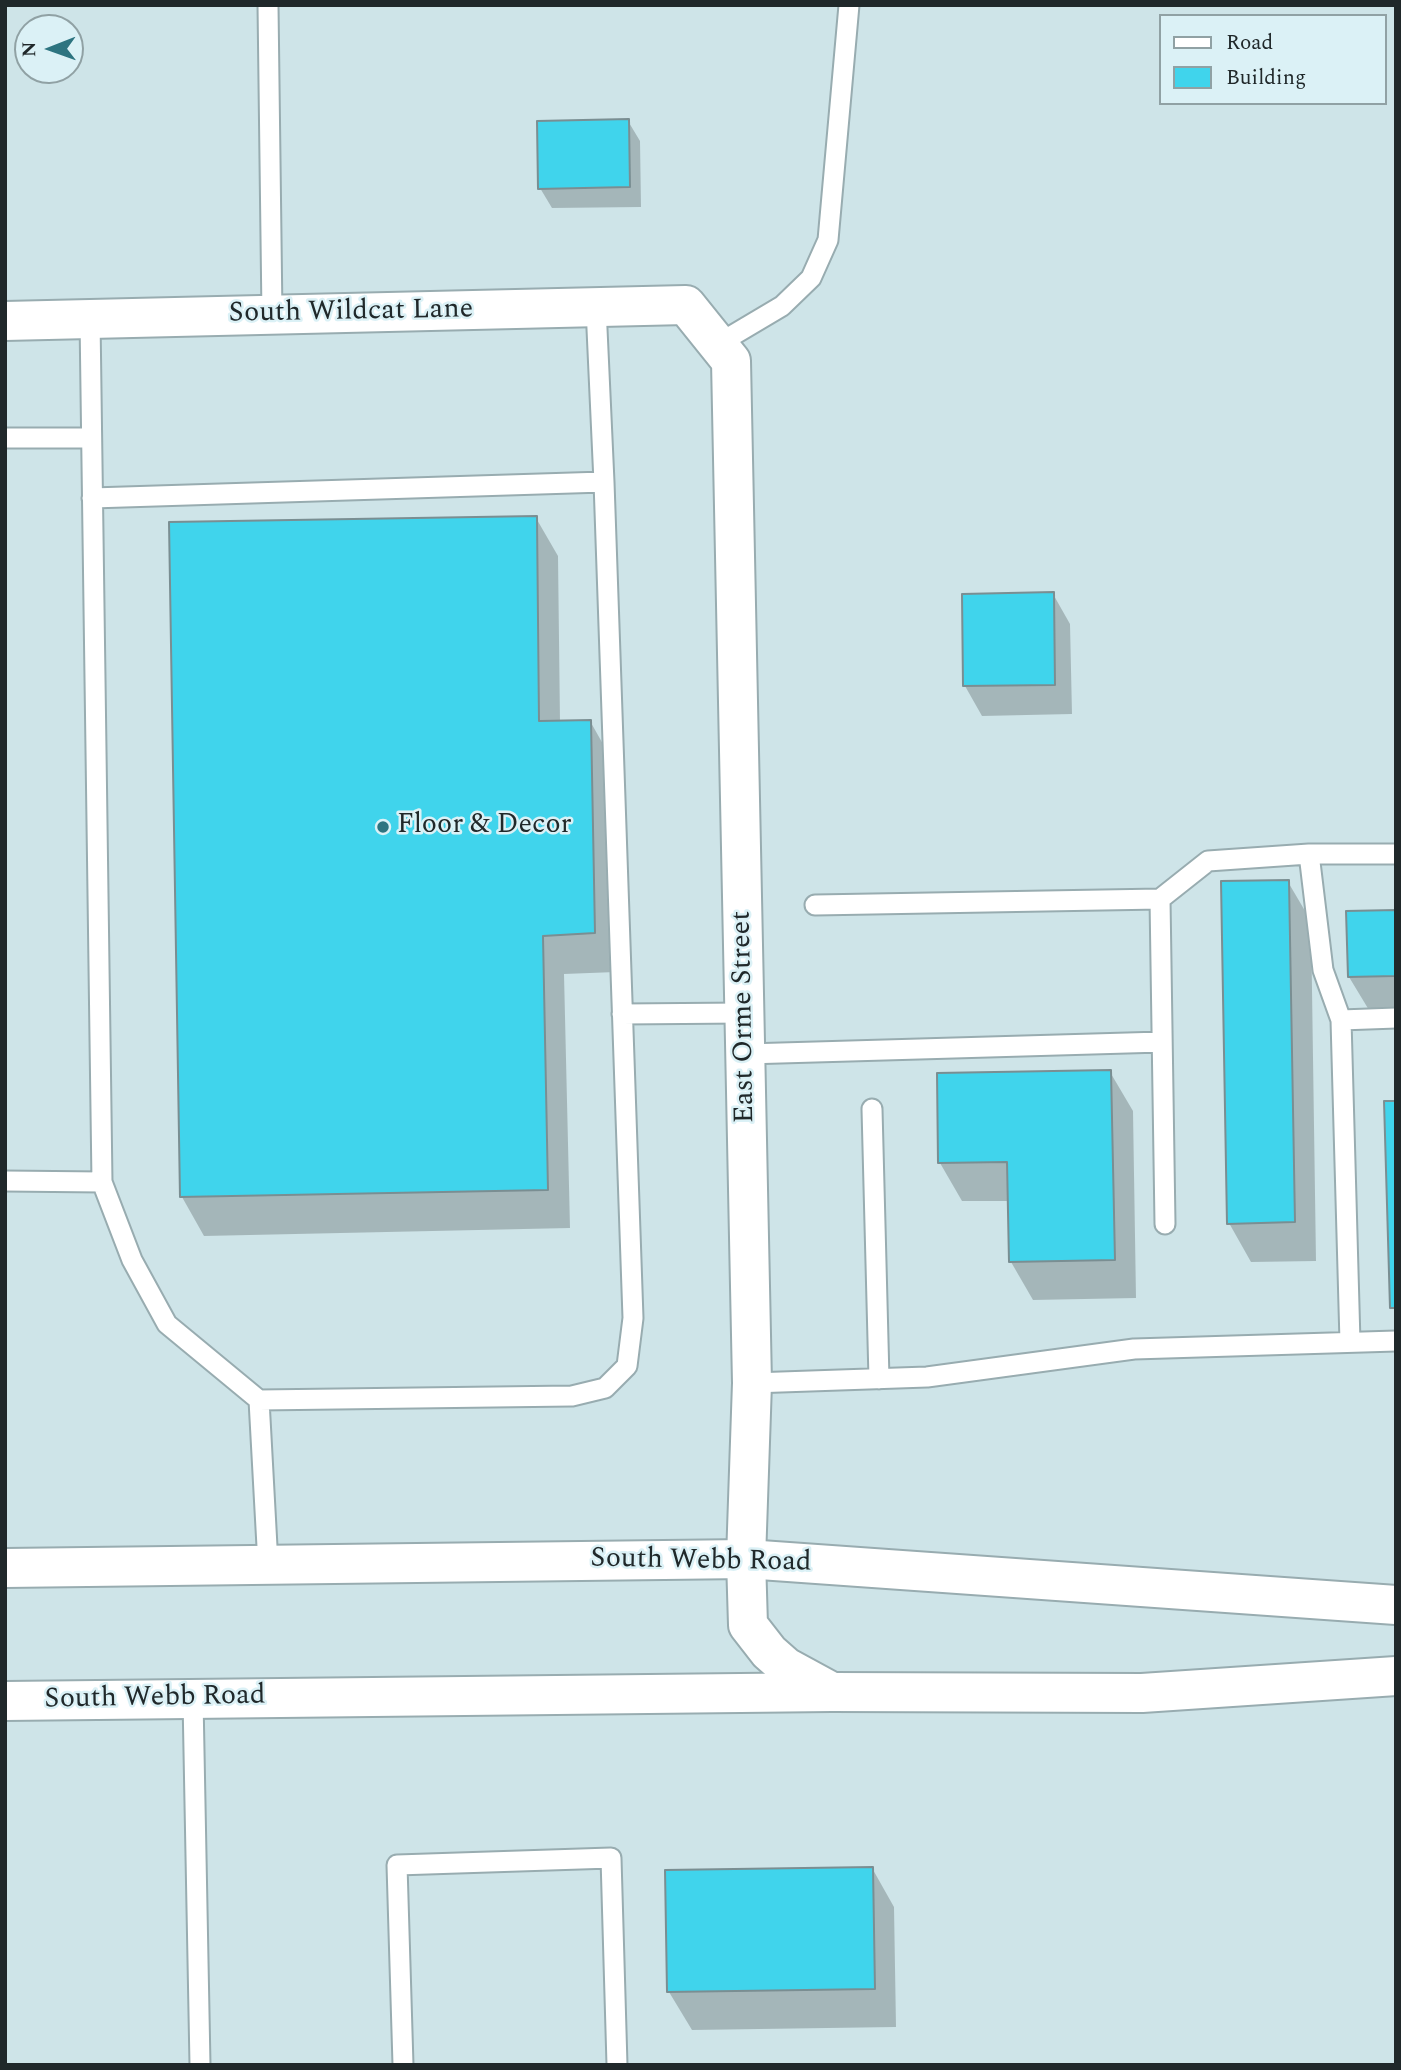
<!DOCTYPE html>
<style>
body{margin:0}
#map{position:relative;width:1401px;height:2070px;overflow:hidden;background:#cee4e8;font-family:Spectral,serif}
canvas{display:block}
.frame{position:absolute;inset:0;border:7px solid #20282a;pointer-events:none}
.legend{position:absolute;left:1159px;top:14px;width:228px;height:91px;box-sizing:border-box;background:#dbf1f6;border:2px solid #90a1a4;margin:0;padding:9px 12px;list-style:none;font-size:21px;color:#20282a}
.legend li{display:flex;align-items:center;gap:14px;height:35px}
.legend b{width:35px;border:2px solid #90a1a4}
.north{position:absolute;left:14px;top:14px;width:70px;height:70px;box-sizing:border-box;background:#dbf1f6;border:2px solid #90a1a4;border-radius:50%;rotate:269deg;font-size:19px;font-weight:700;line-height:28px;text-align:center;color:#20282a}
.north::after{content:'';display:block;margin:auto;width:24px;height:32px;background:#2d7480;clip-path:polygon(50% 0,100% 100%,50% 72%,0 100%)}
</style>
<div id="map">
<canvas width="1401" height="2070"></canvas>
<div class="frame"></div>
<ul class="legend">
<li><b style="height:9px;background:#fff"></b>Road</li>
<li><b style="height:19px;background:#40d4ec"></b>Building</li>
</ul>
<div class="north">N</div>
</div>
<script>
const ctx = document.querySelector('canvas').getContext('2d');
ctx.lineJoin = 'round';
function fillPath(path, color) { ctx.fillStyle = color; ctx.fill(path, 'evenodd'); }
function stroke(path, color, width, dash) { ctx.strokeStyle = color; ctx.lineWidth = width; ctx.lineCap = dash ? 'butt' : 'round'; ctx.setLineDash(dash || []); ctx.stroke(path); }
function write(font, color, halo, rows, align = 'center') {
  ctx.font = font + ' Spectral,serif'; ctx.lineWidth = 5; ctx.setLineDash([]); ctx.textBaseline = 'middle'; ctx.strokeStyle = halo; ctx.fillStyle = color; for (const [text, x, y, turn = 0] of rows) {
    ctx.save(); ctx.translate(x, y); ctx.rotate((+turn || 0) * Math.PI / 180); ctx.textAlign = isNaN(turn) ? turn : align; if (halo) ctx.strokeText(text, 0, 0); ctx.fillText(text, 0, 0); ctx.restore();
  }
}
fillPath(new Path2D(`
 M628,121l12,20 1,66 -89,1 -12,-20z
 M536,518l22,38 2,166 30,-1 22,39 4,212 -52,2 6,254 -366,8 -22,-39z
 M1053,594l17,30 2,90 -90,2 -17,-30z
 M1288,882l23,39 5,340 -65,1 -22,-39z
 M1396,912v103h-24l-23,-38z
 M1110,1072l23,39 3,187 -103,2 -22,-38 -1,-61h-48l-22,-38z
 M872,1868l22,39 2,120 -204,3 -23,-38z`), '#0003');
const building = new Path2D(`
 M629,119l1,68 -92,2 -1,-68z
 M537,516l2,205 52,-1 4,213 -52,3 5,254 -368,7 -11,-675z
 M1054,592l1,93 -92,1 -1,-92z
 M1289,880l6,342 -68,2 -6,-343z
 M1396,910v66l-48,1 -2,-66z
 M1111,1070l4,190 -106,2 -2,-100 -69,1 -1,-90z
 M1384,1101h12v207h-6z
 M873,1867l2,122 -208,3 -2,-122z`);
fillPath(building, '#40d4ec');
stroke(building, '#7a8e92', 2);
const lane = new Path2D(`
 M268,5l4,310
 M90,319l12,863 30,78 35,64 92,76 313,-4 33,-8 22,-22 6,-48 -29,-836 -8,-175
 M718,344l64,-38 29,-28 17,-38 21,-235
 M5,438h86
 M92,498l512,-16
 M1309,854h87
 M1160,899l5,325
 M815,905l345,-6 48,-38 101,-7 14,116 18,50 9,322
 M622,1014l122,-1
 M1341,1020l55,-2
 M746,1054l416,-12
 M872,1109l7,270
 M5,1181l97,1
 M752,1383l175,-6 207,-28 262,-8
 M259,1400l9,165
 M193,1699l7,366
 M403,2065l-6,-200 214,-7 6,207`);
const street = new Path2D(`
 M5,321l681,-16 45,56 21,1022 -6,176 2,66 21,27 17,15 46,25`);
const secondary = new Path2D(`
 M5,1568l741,-9 650,46
 M5,1701l827,-9 310,1 254,-17`);
stroke(lane, '#98acb0', 23);
stroke(street, '#98acb0', 42);
stroke(secondary, '#98acb0', 42);
stroke(lane, '#fff', 19);
stroke(street, '#fff', 38);
stroke(secondary, '#fff', 38);
for (const [x, y, r, color] of [
 [383,827,7,"#2d7480"]
]) { const dot = new Path2D(); dot.arc(x, y, r, 0, 2 * Math.PI); ctx.fillStyle = color; ctx.fill(dot); stroke(dot, '#dbf1f6', 2.5); }
write('28px', '#20282a', '#dbf1f6', [
 ["South Wildcat Lane",351,313,-1],
 ["East Orme Street",745,1017,-91],
 ["South Webb Road",701,1562,1],
 ["South Webb Road",155,1699,-1]
]);
write('28px', '#20282a', '#dbf1f6', [
 ["Floor & Decor",397,827]
], 'left');
</script>
